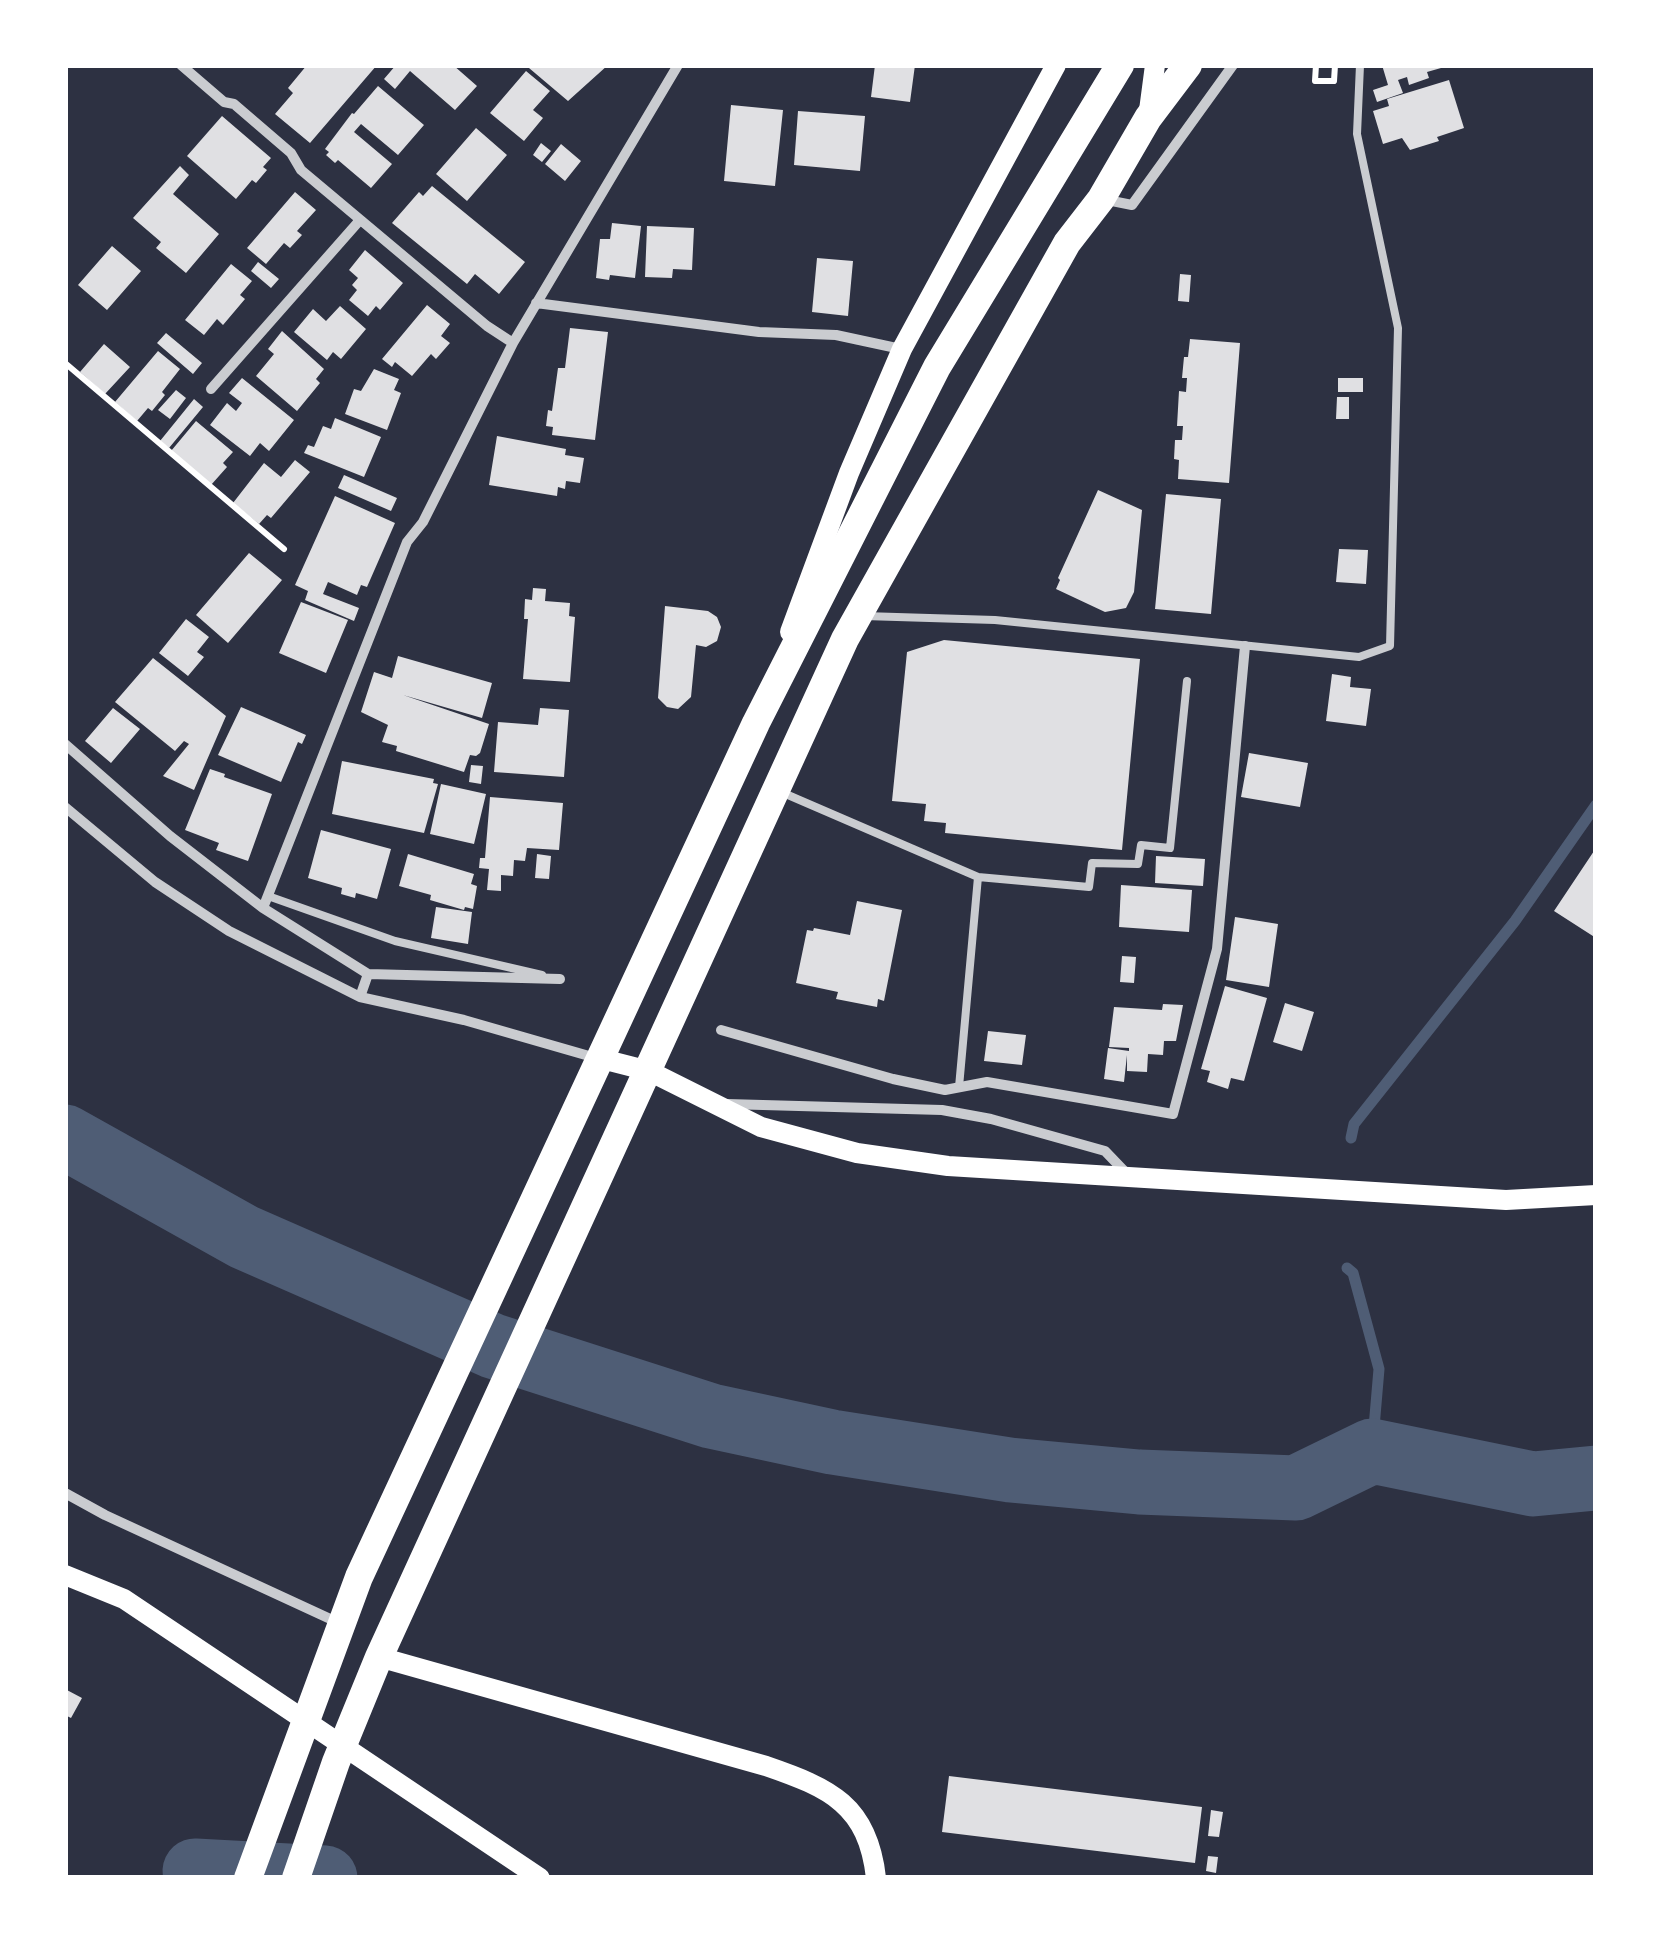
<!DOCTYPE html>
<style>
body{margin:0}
#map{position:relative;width:1661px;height:1943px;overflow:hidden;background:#2d3142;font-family:Barlow,sans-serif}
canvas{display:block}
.frame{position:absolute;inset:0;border:68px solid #fff;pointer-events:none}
</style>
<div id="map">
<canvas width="1661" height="1943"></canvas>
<div class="frame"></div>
</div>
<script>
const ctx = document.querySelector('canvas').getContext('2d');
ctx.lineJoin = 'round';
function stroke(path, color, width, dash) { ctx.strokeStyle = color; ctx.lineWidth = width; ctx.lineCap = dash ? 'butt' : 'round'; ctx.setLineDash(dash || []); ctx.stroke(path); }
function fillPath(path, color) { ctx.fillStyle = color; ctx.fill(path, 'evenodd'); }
stroke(new Path2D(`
 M1351,1138l3,-14 161,-203 81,-116
 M1347,1268l6,5 26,96 -7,82`), '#4f5d75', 11);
stroke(new Path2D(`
 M65,1137l179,100 249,109 218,70 121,26 178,28 129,12 157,6 76,-37 161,33 63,-6
 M195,1871l130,7`), '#4f5d75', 65);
fillPath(new Path2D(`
 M307,65h70l-67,78 -35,-29 18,-21 -5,-5z
 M396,65h57l24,21 -22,24 -45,-39 -15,18 -11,-10z
 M531,65h77l-40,36 -39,-33z
 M875,65h40l-5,37 -39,-5z
 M1382,65h66v1l-21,6 2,6 -20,7 -2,-8 -9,3 5,13 -26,9 -4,-12 15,-5z
 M526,71l24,20 -17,19 10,8 -19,23 -34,-28z
 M1449,80l15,48 -27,9 2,4 -29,9 -8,-12 -19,6 -10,-33 16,-5 -2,-7z
 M378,86l46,39 -26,30 -37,-31 -7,8 38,32 -21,24 -33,-28 -3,3 -9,-8 3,-3 -4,-3 27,-36 2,1z
 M731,105l52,5 -8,76 -51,-5z
 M798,111l67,5 -5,55 -66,-6z
 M222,116l49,42 -8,9 4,3 -11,13 -4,-3 -16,19 -49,-43z
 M476,128l31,27 -40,46 -31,-27z
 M541,143l10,8 -9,11 -9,-7z
 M561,144l20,17 -16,20 -20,-17z
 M180,166l9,9 -16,19 46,40 -33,39 -30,-25 5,-6 -28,-24z
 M432,186l93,76 -26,32 -24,-20 -8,10 -75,-61 27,-31 4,4z
 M295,192l21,18 -19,21 5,4 -12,13 -6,-5 -18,21 -19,-16z
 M612,223l29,3 -6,52 -25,-3 -1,5 -13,-2 4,-39h10z
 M647,226l47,2 -2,42 -19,-1 -1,9 -27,-1z
 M112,246l29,25 -34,39 -29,-25z
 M365,250l38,33 -23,27 -4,-4 -8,10 -19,-16 8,-10 -5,-5 6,-7 -9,-8z
 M817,258l36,3 -5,55 -36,-4z
 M258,262l21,17 -8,9 -20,-17z
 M231,264l21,17 -12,14 5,4 -22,26 -6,-6 -13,16 -19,-15z
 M1180,274l11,1 -2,27 -11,-1z
 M427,305l23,19 -9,12 9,7 -14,16 -5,-5 -19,22 -17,-14 -3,5 -10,-8z
 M340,306l26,23 -25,30 -8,-7 -6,8 -33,-28 19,-23 13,12z
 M570,328l38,4 -13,108 -43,-5 1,-8 -7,-1 2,-16 4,1 6,-43h7z
 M282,331l42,38 -8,10 4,4 -23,28 -41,-35 18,-22 -6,-5z
 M166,333l36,30 -9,11 -36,-31z
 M1190,339l50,4 -11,140 -51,-4 1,-19 -5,-1 1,-19h7l1,-14h-6l2,-35 7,1 1,-14h-5l2,-21h4z
 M104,344l26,23 -25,27 -25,-22z
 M158,351l22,18 -18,23 3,3 -13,16 -4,-3 -11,13 -22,-19z
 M374,369l25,10 -5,11 7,3 -14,37 -42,-16 9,-25 7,2z
 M242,378l52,42 -25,31 -9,-8 -10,13 -40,-31 17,-22 9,8 6,-8 -13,-10z
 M1338,378h25v14h-25z
 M176,390l10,8 -16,21 -12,-9z
 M1337,397h12v22h-13z
 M194,399l9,8 -34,41 -9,-7z
 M335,418l46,19 -17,40 -60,-24 4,-8 6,2 9,-21 8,3z
 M196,421l37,31 -10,11 4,4 -16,18 -40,-34z
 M497,436l69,13 -1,6 19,3 -4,25 -14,-2 -1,8 -7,-2 -1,9 -68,-11z
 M295,460l15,12 -39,46 -4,-3 -8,9 -26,-21 31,-40 17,14z
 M344,475l53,23 -6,13 -53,-23z
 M1098,490l44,20 -8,82 -8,16 -21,4 -49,-23 4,-9 -2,-2z
 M1166,494l55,5 -10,115 -56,-5z
 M335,496l60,27 -28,64 -6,-2 -4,10 -29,-13 -5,12 36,14 -5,13 -49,-21 3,-9 -13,-6z
 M1339,549l29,1 -2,34 -30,-2z
 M249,553l33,27 -54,63 -32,-28z
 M533,588l13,1 -1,12 25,2 -1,13 6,1 -5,65 -47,-3 5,-60h-4l1,-20 7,1z
 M301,602l47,18 -22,53 -47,-20z
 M665,606l43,5 9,6 4,10 -4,14 -11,6 -10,-2 -5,52 -13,12 -11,-2 -9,-9z
 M186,619l23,18 -12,15 7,5 -16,19 -29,-23z
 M944,640l196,19 -18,191 -177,-17 1,-10 -22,-2 2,-17 -34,-3 15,-149z
 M398,656l94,27 -10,35 -79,-23 86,29 -9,29 -4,3 -6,-1 -6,17 -68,-21 1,-5 -15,-4 6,-17 -27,-13 13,-40 18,6z
 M153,658l73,58 -32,74 -31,-14 26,-32 -5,-3 -9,10 -60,-49z
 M1332,674l19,3 -1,10 21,2 -5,37 -40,-5z
 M241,707l65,28 -4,9 -4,-2 -17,40 -63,-27z
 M113,708l27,21 -29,34 -26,-22z
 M540,708l29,2 -5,67 -70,-5 4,-50 40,3z
 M1249,753l59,10 -8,44 -59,-10z
 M342,761l92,18 -1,4 5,1 -14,49 -92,-19z
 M471,765l12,1 -2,18 -12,-2z
 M210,769l15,5 -1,3 48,17 -24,67 -32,-11 3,-7 -34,-13z
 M441,784l45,10 -12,50 -44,-10z
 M490,797l73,6 -4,47 -32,-2 -2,13 -11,-1 -1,16 -12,-1v16l-14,-1 2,-21 -10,-1 1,-10h5z
 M321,830l70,19 -14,50 -21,-6 -1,5 -14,-4 1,-6 -34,-10z
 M1596,848v90l-42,-27z
 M408,854l66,20 -3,10 6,2 -4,23 -8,-2 -1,3 -34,-10 1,-5 -32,-9z
 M537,854l14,2 -2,23 -14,-1z
 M1156,856l49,3 -2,27 -48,-3z
 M1121,885l71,5 -3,42 -70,-5z
 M857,901l45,9 -18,91 -6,-2 -1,8 -41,-8 2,-7 -42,-9 11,-53 6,1 1,-3 36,7z
 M436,907l36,5 -4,32 -37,-6z
 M1235,917l43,7 -9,63 -43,-7z
 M1122,956l14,1 -2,26 -14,-1z
 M1225,986l42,12 -23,83 -13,-3 -3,11 -21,-7 3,-11 -9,-2z
 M1285,1003l29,9 -12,39 -29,-9z
 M1163,1004l20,1 -7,36h-12l-1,14 -15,-1 -1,18 -20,-1v-16l-3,27 -20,-3 4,-31 21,3v-3l-20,-1 5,-40 48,3z
 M988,1031l38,4 -4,30 -38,-4z
 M65,1689l17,9 -11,20 -6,-3z
 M949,1776l253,31 -7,56 -253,-31z
 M1211,1810l12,2 -4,25 -11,-1z
 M1208,1856l10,1 -2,16 -10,-2z`), '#e0e0e3');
stroke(new Path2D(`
 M1316,65l-1,16h19l1,-16
 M65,363l219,186`), '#fff', 6);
stroke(new Path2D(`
 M864,616l131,4 364,37 31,-11 8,-318 -41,-194 3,-69
 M781,792l197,85 111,10 3,-24 46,1 3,-19 29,3 17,-167
 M268,896l127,45 147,34
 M959,1087l19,-210`), '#caccd0', 8);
stroke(new Path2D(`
 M181,65l43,37 10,2 57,49 10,17 186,156 26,17
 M1102,199l30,6 101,-140
 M536,303l223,29 77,3 65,14
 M211,389l149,-169
 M65,744l105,92 93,72 105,66 -8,23
 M65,807l90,75 74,49 131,66 104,23 132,38
 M263,908l144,-366 16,-20 90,-179 165,-278
 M368,974l192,5
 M721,1030l172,49 52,11 42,-8 186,32 44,-165 28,-303
 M727,1104l215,6 49,9 114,32 24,25
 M65,1493l40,22 234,108`), '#caccd0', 10);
stroke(new Path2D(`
 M1148,118l7,-53
 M790,632l59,-159 53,-124 154,-284
 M602,1059l47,12 112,56 96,26 91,13 558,34 90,-5
 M65,1575l59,24 416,279
 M379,1657l387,109c64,22 102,39 110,112`), '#fff', 20);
stroke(new Path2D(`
 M248,1878l111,-301 397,-854 181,-356 183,-302
 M296,1878l40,-116 43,-105 466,-1018 222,-396 34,-44 47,-81 40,-53`), '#fff', 28);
</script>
